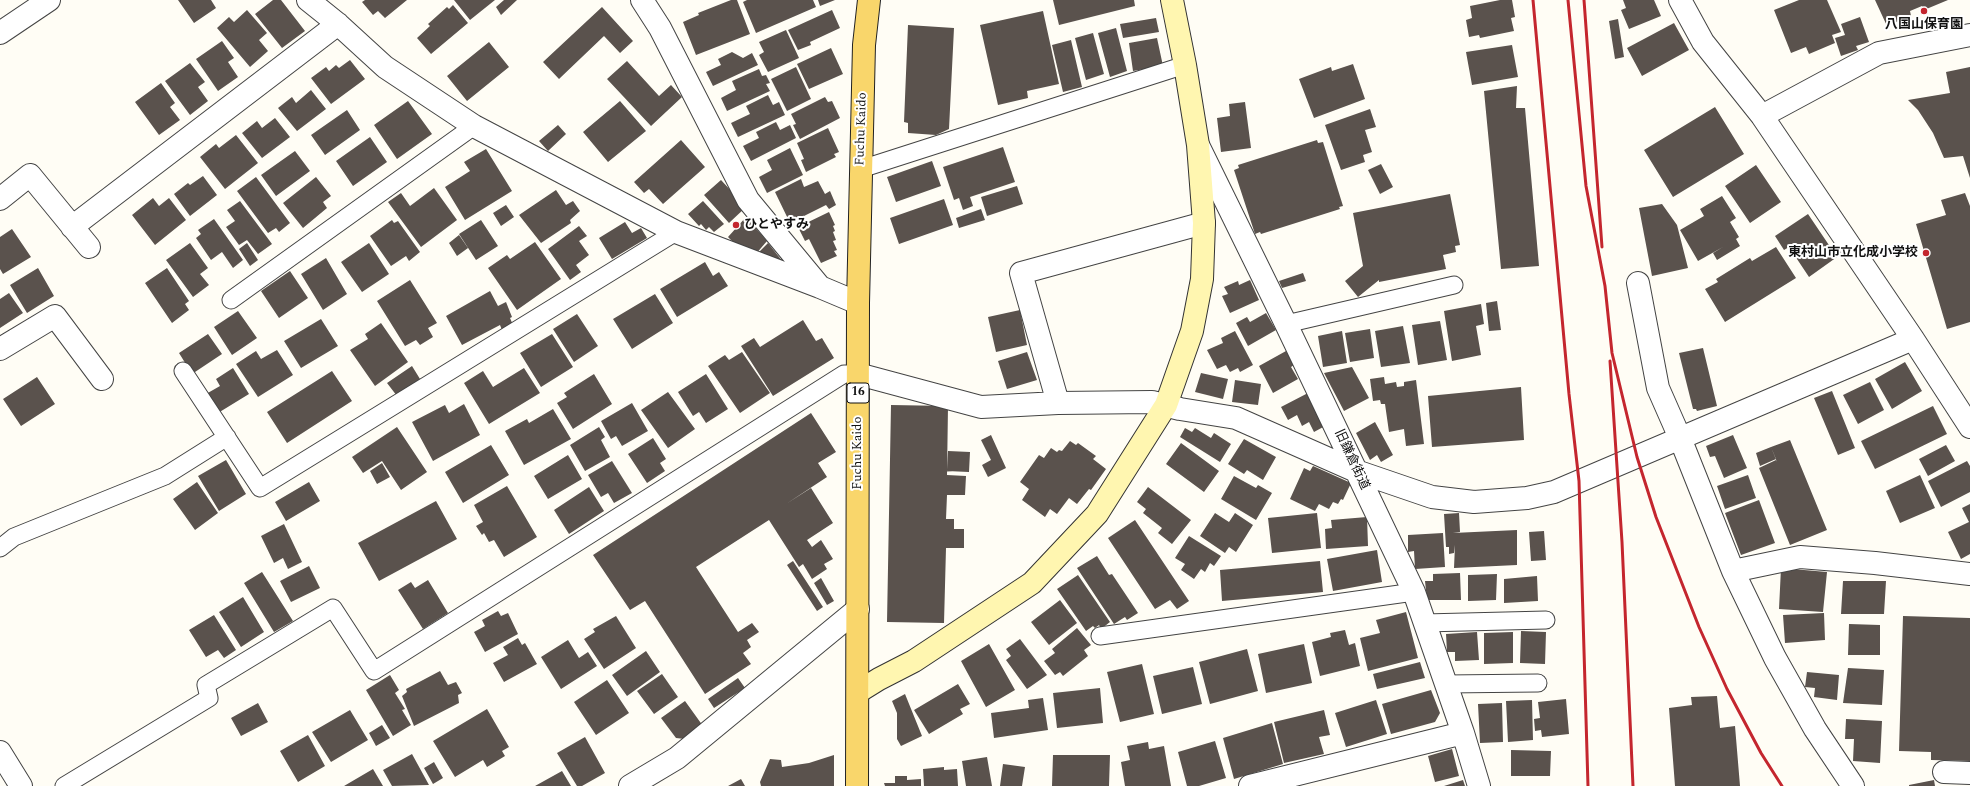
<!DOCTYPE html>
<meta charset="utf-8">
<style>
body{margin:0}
canvas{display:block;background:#fffdf5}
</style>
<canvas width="1970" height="786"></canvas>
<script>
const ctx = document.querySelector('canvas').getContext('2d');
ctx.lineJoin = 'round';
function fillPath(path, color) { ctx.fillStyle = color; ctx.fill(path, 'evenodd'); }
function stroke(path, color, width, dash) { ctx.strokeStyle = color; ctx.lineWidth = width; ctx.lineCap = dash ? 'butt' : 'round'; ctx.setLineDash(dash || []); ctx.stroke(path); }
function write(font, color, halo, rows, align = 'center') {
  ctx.font = font + ' Spectral,"Noto Sans JP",serif'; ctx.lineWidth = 4; ctx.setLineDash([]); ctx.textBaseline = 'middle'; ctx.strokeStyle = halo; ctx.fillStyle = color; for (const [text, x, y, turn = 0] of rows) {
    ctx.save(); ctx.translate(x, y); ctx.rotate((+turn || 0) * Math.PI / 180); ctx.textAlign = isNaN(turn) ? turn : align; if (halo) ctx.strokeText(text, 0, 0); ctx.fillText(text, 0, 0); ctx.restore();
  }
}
fillPath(new Path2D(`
 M178,0h33l5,8 -22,15z
 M273,0h8l24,31 -23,17 -27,-34z
 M365,0h42l-22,18 -7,-7 -5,4 -11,-13z
 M454,0h41l-25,20z
 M504,0h13l-16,15 -5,-8z
 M731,0h6l13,34 -54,21 -13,-33 16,-7 -1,-2z
 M747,0h66l3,7 -60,26 -13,-31z
 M818,0h17l-15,6z
 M1053,0h81l1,6 -76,19z
 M1500,0h12l3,17 -4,1 3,13 -34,7 -1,-3 -10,2 -3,-17 6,-2 -2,-12z
 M1623,0h31l7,16 -32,13 -8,-19 5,-2z
 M1799,0h28l14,32 -9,3 3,8 -26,11 -3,-7 -15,6 -17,-43z
 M1875,0h73l-24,10 -2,-4 -12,5 1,5 -24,10z
 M453,5l15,18 -37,31 -14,-16 13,-12 -2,-2 19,-17 2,2z
 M602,7l31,34 -13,12 -16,-17 -45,43 -16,-17z
 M247,10l20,23 -8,7 9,11 -18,16 -33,-39 12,-11 5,5z
 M832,10l8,18 -30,14 1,3 -13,5 -10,-20z
 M1043,11l16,73 -32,7 1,7 -30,7 -18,-80z
 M1860,17l9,25 -13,4 2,4 -17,6 -6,-18 10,-3 -4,-11z
 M1156,18l3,14 -36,6 -3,-14z
 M1618,19l6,38 -9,2 -6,-38z
 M1674,23l15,27 -47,26 -15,-28z
 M908,25l46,3 -5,101 -13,6 -28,-2v-10l-4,-1z
 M1116,28l11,43 -17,6 -12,-44z
 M786,30l13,28 -31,14 -9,-17 5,-3 -5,-10z
 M1093,33l11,41 -18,6 -11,-42z
 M1157,38l6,28 -30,5 -4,-28z
 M1071,40l11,47 -19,5 -11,-47z
 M222,41l12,17 -6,4 10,15 -20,14 -22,-32z
 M489,42l20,25 -42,34 -20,-25z
 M1512,45l6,32 -46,8 -6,-33z
 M831,48l12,26 -34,15 -12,-25z
 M732,52l11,6 9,-5 6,12 -45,21 -7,-14 15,-7 -3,-6z
 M350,60l15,19 -34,25 -20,-26 15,-11 3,4 7,-6 3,3z
 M627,61l32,35 12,-11 11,12 -31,29 -44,-47z
 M190,63l15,19 -7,5 10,14 -18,14 -25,-34z
 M1353,64l12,35 -51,19 -15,-39 32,-12 1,4z
 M796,67l15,32 -24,12 -16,-32z
 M1970,67v111l-7,-22 -19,2 -11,-25 -15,-23 -10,-10 42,-7 -4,-21z
 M759,69l3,7 4,-1 4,8 -4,1 4,7 -43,20 -6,-13 15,-8 -4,-9z
 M161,83l14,20 -5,4 10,13 -21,15 -24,-33z
 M1517,86l-1,22h9l14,158 -38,3 -17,-178z
 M311,90l15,19 -29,22 -19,-23 14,-11 4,6z
 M768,95l5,10 6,-3 6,13 -47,22 -7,-14 19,-9 -4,-8z
 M825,97l3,5 4,-1 8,17 -40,21 -7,-14 3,-1 -5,-10z
 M408,101l24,33 -35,25 -23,-34z
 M620,101l26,30 -38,31 -25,-30z
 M1245,102l6,46 -30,4 -4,-34 13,-2 -1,-12z
 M1715,107l29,47 -71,43 -29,-47z
 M1370,109l6,18 -11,3 7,22 -9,3 2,7 -24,8 -16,-45z
 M347,110l13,20 -35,25 -14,-20z
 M275,118l15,19 -28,21 -20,-25 15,-12 5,7z
 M776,122l4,8 10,-5 6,13 -45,23 -8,-15 16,-8 -3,-6z
 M558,125l8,9 -18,17 -9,-10z
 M828,128l11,24 -5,2 2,3 -30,15 -5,-12 3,-1 -7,-16z
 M236,135l22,28 -33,26 -25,-32 16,-13 3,4z
 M370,137l17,25 -34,24 -17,-25z
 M681,140l24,27 -42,37 -14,-15 -5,4 -10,-11z
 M1317,140l1,3 5,-1 20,64 -4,1 1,2 -79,25 -1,-2 -5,2 -21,-64 5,-2 -1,-3z
 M1003,147l12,35 -45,15 3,9 -10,4 -4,-12 -5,2 -11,-33z
 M790,148l13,27 -36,18 -8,-16 13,-7 -5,-10z
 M486,149l26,42 -47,29 -20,-33 25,-16 -6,-9z
 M295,151l15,20 -34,25 -15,-21z
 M932,161l9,25 -45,16 -9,-25z
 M1381,164l12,23 -13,7 -12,-24z
 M1756,165l25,37 -31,21 -25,-37z
 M203,176l14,19 -27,21 -16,-22 14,-11 2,2z
 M256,177l34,46 -11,9 -3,-4 -8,5 -31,-42z
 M316,177l15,19 -8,6 4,6 -24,20 -20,-25z
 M801,179l3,8 14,-6 7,13 5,-3 6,14 -7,4 -3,-4 -36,18 -15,-31z
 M721,180l25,27 -17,16 -25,-28z
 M1017,186l6,18 -36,12 -6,-19z
 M434,188l23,32 -36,27 -33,-45 13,-9 9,13z
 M556,190l10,15 7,-4 7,10 -10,9 1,3 -30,20 -22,-28z
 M1965,193l5,13v116l-23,7 -31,-105 30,-9 -5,-15z
 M1450,194l10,51 -5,1 1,6 -13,3 3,14 -67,13v-2l-21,17 -13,-16 18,-15 -10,-53z
 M1722,196l14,22 -6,4 9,15 -3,2 4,7 -23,14 -4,-7 10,-6 -25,14 -18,-31 24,-14 -4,-7z
 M153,198l6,8 10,-8 17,22 -31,25 -23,-30z
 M944,199l9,26 -54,19 -9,-26z
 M240,201l32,43 -14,10 -11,-14 -8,5 -13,-18 9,-6 -8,-11z
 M703,201l21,23 -10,8 -5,-5 -3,3 -5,-6 -2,2 -11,-12z
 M1662,204l15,21 11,43 -36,8 -13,-68z
 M506,205l8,12 -13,9 -8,-13z
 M981,209l4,11 -26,8 -3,-10z
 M829,212l6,13 -2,1 2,5 -2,1 3,8 -3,1 4,9 -3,1 3,5 -16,7 -12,-24 -4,2 -7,-14z
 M1808,214l29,43 -28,20 -20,-30 -5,3 -9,-14z
 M746,217l21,24 -12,14 -6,-7 -3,2 -8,-3 -10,-10z
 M214,219l29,41 -10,8 -11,-16 -11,8 -15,-22 5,-4 -3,-4z
 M392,220l2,3 4,-2 22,31 -11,9 -3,-5 -15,10 -21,-30z
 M481,220l17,26 -22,14 -17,-26z
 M625,222l7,11 9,-5 6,10 -35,21 -13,-21z
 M579,226l8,10 -8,5 10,14 -13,10 5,7 -11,8 -22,-31z
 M12,229l19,28 -28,17 -3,-5v-32z
 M459,235l9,13 -11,8 -8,-13z
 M535,242l26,37 -44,31 -29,-42 19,-13 3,4z
 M190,243l18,25 -8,6 9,11 -16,12 -27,-37z
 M247,243l11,17 -8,6 -11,-17z
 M369,243l20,31 -27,18 -21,-30z
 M768,243l15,19 -25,-9z
 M1776,247l20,31 -71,44 -20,-33 13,-7 -2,-3 34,-21 2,3z
 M326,258l21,36 -24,16 -22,-36z
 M705,262l8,14 6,-4 9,14 -51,31 -17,-28z
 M38,268l16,28 -27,17 -17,-28z
 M167,268l22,33 -4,3 4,6 -17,13 -27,-40z
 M290,271l18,27 -29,20 -18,-27z
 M1303,273l3,8 -24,7 -3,-7z
 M410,280l27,43 -9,5 5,9 -13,8 -4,-5 -11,6 -28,-45z
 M1250,280l9,20 -29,13 -8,-17 6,-2 -4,-7 14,-6 1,4z
 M490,291l8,15 8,-4 6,15 -2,1 3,7 -11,5 -2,-5 -38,20 -16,-29z
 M9,293l14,20 -23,15v-29z
 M655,294l18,29 -41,26 -19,-30z
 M1497,301l4,29 -12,1 -3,-28z
 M1481,304l3,20 -8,2 5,29 -29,6 -8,-50z
 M1020,310l7,35 -31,7 -8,-35z
 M238,311l19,27 -25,17 -18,-28z
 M1266,313l10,17 -28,16 -12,-23 11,-6 3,5z
 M577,314l21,32 -24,16 -21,-33z
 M321,319l17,27 -37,22 -17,-27z
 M803,320l13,21 6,-3 12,20 -61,38 -32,-50 13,-8 6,9z
 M1440,321l7,39 -29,5 -6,-40z
 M381,323l27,39 -33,24 -25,-36 18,-11 -3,-5z
 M1403,326l7,37 -29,4 -6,-36z
 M1370,329l4,29 -24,4 -5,-29z
 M1235,331l18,34 -13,7 -2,-4 -8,4 -4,-7 -9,4 -10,-19 16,-7 -2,-5z
 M1342,331l5,32 -24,4 -5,-31z
 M208,334l14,20 -30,20 -13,-21z
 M552,334l21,33 -32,20 -21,-34z
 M1703,348l14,58 -20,5 -1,-2h-3l-14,-56z
 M277,350l16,25 -35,22 -22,-33 20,-13 5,8z
 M1286,351l8,14 -3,2 7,12 -25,14 -14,-27z
 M742,352l28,41 -30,20 -32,-47 17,-11 4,5z
 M1027,352l10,28 -30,9 -9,-28z
 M1905,362l17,29 -30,18 -17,-30z
 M412,366l8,13 -23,17 -10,-13z
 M1352,367l17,31 -25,13 -20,-38z
 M233,368l16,26 -31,19 -12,-19 14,-8 -4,-7z
 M524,368l16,25 -51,31 -25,-41 19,-12 10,16z
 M332,371l20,30 -65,42 -20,-31z
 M1201,373l27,6 -5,20 -28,-7z
 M594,374l18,30 -39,25 -16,-26 10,-6 -3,-4z
 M706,374l22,35 -22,14 -7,-11 -6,4 -15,-24z
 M37,377l18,27 -34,22 -18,-27z
 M1384,377l1,7 11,-2 1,5 7,-1v-4l12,-2 8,64 -18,2 -2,-17 -15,3 -4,-28h-4l-1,-4 -7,1 -3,-22z
 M1235,380l26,4 -3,21 -26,-3z
 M1870,382l14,28 -26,14 -15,-29z
 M1521,387l3,53 -92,7 -4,-51z
 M1832,391l23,57 -17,7 -24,-57z
 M668,392l27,37 -27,19 -27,-38z
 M1308,393l17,33 -11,6 -5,-10 -7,4 -5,-11 -9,5 -7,-13z
 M632,403l16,28 -26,15 -6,-10 -5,3 -10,-18z
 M464,404l16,31 -47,26 -21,-39 33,-17 4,8z
 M891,405l57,1 -1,69 19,1 -1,19h-18l-1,24h8v10h10v19h-18l-2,75 -57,-1z
 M1933,406l14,28 -72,35 -14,-28z
 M553,409l18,30 -47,26 -19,-34 22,-12 2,4z
 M811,413l25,39 -18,11 9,14 -41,27 25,-16 22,35 -26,17 5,7 9,-7 12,19 -9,5 3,5 -15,10 -9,-15 -4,3 -30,-47 -73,47 42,65 14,-9 7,9 -12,8 4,7 -8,6 8,11 -46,30 -60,-93 -15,9 -37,-55z
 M1375,422l18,33 -12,7 -4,-7 -7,5 -14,-27z
 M397,427l30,45 -26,18 -19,-29 -19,12 -11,-16z
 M599,427l6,10 -4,3 9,17 -25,14 -15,-26z
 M1185,428l7,4 3,-4 16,10 3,-5 17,11 -11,18 -40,-25z
 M991,435l15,33 -18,9 -6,-12 9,-5 -10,-20z
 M1733,435l14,33 -23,10 -9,-22 -5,1 -4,-11z
 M653,438l13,21 -6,4 5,8 -18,12 -19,-29z
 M1244,439l32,18 -13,23 -16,-10 -3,4 -16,-10z
 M1790,440l37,90 -37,15 -31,-77 17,-8 1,2 -6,-15z
 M1070,441l6,4 2,-2 18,13 -3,3 13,10 -15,21 -2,-1 -12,15 -8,-6 -12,16 -7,-5 -5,8 -23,-17 7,-11 -9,-7 19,-27 5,3 7,-10 6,4 2,-2 3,1z
 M1181,443l38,28 -15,21 -38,-28z
 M491,445l18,30 -46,28 -18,-31z
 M1946,445l9,16 -27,15 -9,-17z
 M1771,447l5,12 -16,7 -4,-13z
 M948,451l22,1 -1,20 -22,-1z
 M568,455l14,24 -34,20 -14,-23z
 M226,460l20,34 -27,17 -21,-35z
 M612,461l20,32 -18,10 -6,-10 -7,4 -13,-22z
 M1967,461l3,5v26l-29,15 -13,-26z
 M382,463l8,14 -13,7 -7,-13z
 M1313,466l38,17 -8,17 -2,-1 -3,5 -5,-2 -4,7 -10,-5 -4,7 -25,-12 14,-31 6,3z
 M1748,475l8,23 -31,11 -8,-23z
 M1920,475l15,33 -35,15 -14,-32z
 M1234,476l22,12 2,-3 14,8 -16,27 -35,-21z
 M197,482l21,31 -23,17 -22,-31z
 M309,482l11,19 -34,20 -11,-19z
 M507,486l30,51 -33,20 -10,-17 -5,2 -5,-9 -2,2 -6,-9 7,-4 -9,-17z
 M589,487l15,24 -35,23 -15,-24z
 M1148,487l43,33 -19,24 -14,-11 4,-5 -19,-15 3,-4 -9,-7z
 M1759,500l16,43 -34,12 -16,-42z
 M436,501l21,38 -78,42 -21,-38z
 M1970,504v50l-9,5 -13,-27 21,-10 -7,-14z
 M1215,513l14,9 6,-9 18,12 -17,27 -7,-5 -4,6 -25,-17z
 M1317,513l4,35 -49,5 -4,-35z
 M1459,513l1,19 -7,1 64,-3v35l-63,3 1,-23 -1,8 -5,1v-7h-3l-2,-33z
 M1367,517l1,29 -42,3 -1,-20 7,-1 -1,-8z
 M1135,520l54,81 -12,8 -7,-9 -15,9 -47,-71z
 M284,524l18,38 -14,7 -5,-11 -9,5 -13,-27z
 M1544,531l2,29 -15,1 -2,-29z
 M1443,533l2,34 -30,2 -1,-18 -6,1v-17z
 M1189,536l32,20 -7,10 -4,-3 -5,9 -4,-3 -7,10 -13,-9 4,-6 -10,-6z
 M1377,550l5,32 -49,9 -6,-32z
 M1097,556l12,19 3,-1 26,39 -11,7 -2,-3 -11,7 -37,-56z
 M793,561l30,46 -6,4 -30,-46z
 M1320,561l3,31 -101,9 -2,-31z
 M309,566l11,22 -29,14 -11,-21z
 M1781,568l46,4 -4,40 -44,-3z
 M262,572l31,49 -19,11 -30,-49z
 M1460,573l1,27h-34l-2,-19h8v-7z
 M1497,574l-1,26 -28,1v-26z
 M1078,575l32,47 -9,7 -2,-4 -4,3 -2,-2 -7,5 -29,-42z
 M1537,576l1,25 -34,2v-24z
 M821,578l13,23 -7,4 -13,-22z
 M428,580l20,33 -25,16 -25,-39 13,-8 4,6z
 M1843,581h43l-2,33h-43z
 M243,597l21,35 -23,15 -22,-35z
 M1060,600l17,23 -28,22 -18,-23z
 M498,611l3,5 7,-3 10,21 -33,18 -11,-20 11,-6 -3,-6z
 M1406,612l12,46 -50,13 -8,-33 20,-5 -4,-13z
 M1824,613l1,27 -40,3 -2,-28z
 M214,615l22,35 -12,8 -6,-8 -12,7 -17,-27z
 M616,616l20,32 -32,21 -20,-30 11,-7 -2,-3z
 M1903,616l67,2v143l-39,-1v-8l-32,-1z
 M1849,624l31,1v30h-32z
 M1077,628l14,17 -7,5 4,6 -25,20 -3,-4 -5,3 -11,-14 11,-8 -3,-4z
 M1345,630l4,15 6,-2 5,23 -40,10 -8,-34 19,-5 -1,-4z
 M1521,631l25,1 -1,32 -25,-1z
 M1477,632l2,28 -24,1v-9h-8l-1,-18z
 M1513,632v31l-29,1v-31z
 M518,638l4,7 3,-2 12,21 -33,18 -11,-19 15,-8 -5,-8z
 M1020,639l27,36 -20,14 -21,-29 5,-4 -5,-7z
 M568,640l11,18 9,-6 9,14 -36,23 -20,-32z
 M989,644l26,46 -29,17 -25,-46z
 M1304,644l8,39 -46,10 -8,-39z
 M1247,649l11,42 -48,13 -11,-42z
 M646,651l14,21 -33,24 -15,-21z
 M1420,662l5,16 -48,11 -4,-15z
 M1142,664l12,50 -34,8 -13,-50z
 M1193,667l9,37 -40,10 -9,-38z
 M1848,668l36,2 -2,35 -39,-2z
 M440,671l8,14 8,-3 6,11 -4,2 1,8 -45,23 -12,-30 5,-4 -1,-3z
 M1807,672l32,3 -2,25 -23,-3 1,-9 -10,-1z
 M662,674l16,23 -24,17 -17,-23z
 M390,675l9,15 -4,3 10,16 -3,1 9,15 -18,11 -27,-46z
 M738,678l7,10 -31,20 -6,-9z
 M607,680l22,33 -33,22 -22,-33z
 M958,684l12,20 -10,5 3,5 -34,20 -15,-24z
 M1100,688l3,35 -46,5 -4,-35z
 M1431,690l9,23 -5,9 -44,12 -9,-30z
 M905,694l17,42 -21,10 -4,-7v-26l-5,-12z
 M1717,696l3,32 15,-2 5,60h-65l-6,-78 23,-3 -1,-8z
 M1043,698l5,32 -54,8 -3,-25 38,-5 -1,-8z
 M1566,699l3,35 -27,3 -1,-7 -6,1 -1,-12 6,-1 -2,-16z
 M1376,700l11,34 -41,13 -11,-34z
 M1532,700l1,40 -25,2 -2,-41z
 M685,701l18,25 -18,13 -9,-1 -15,-20z
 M258,703l10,19 -27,14 -10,-18z
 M1502,703l1,39 -23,1 -2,-39z
 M487,709l22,38 -7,4 3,5 -18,11 -4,-7 -28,17 -22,-36z
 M350,710l18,30 -37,22 -19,-30z
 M1324,710l6,25 -11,2 5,17 -40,9 -10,-41z
 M1846,719l36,2 -2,42 -27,-2 1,-22h-9z
 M1272,723l11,41 -49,15 -11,-41z
 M382,725l8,13 -14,8 -7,-13z
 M308,735l17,31 -27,16 -18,-31z
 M585,737l20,36 -23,13h-5l-20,-33z
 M1215,741l11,37 -27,8h-12l-9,-34z
 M1148,742l1,7 15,-3 7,40h-46l-4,-24 9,-2 -3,-14z
 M1452,749l7,27 -24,6 -7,-26z
 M1511,750l40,1 -1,25h-39z
 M412,754l17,31 -37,1 -9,-16z
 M834,755v31h-73l-1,-4 10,-23 11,1 1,7 27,-4z
 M1053,755h57l-1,31h-57z
 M987,757l5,29h-26l-4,-25z
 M434,762l9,16 -10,6 -9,-16z
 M1003,764l22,3 -3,19h-22z
 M944,767v3l13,-1 1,17h-34l-1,-17z
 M373,769l10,17h-39z
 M562,771l9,15h-36z
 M895,776h12v4l14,-1v7h-36l-1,-3h11z
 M741,779l4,7h-17z
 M1463,780l2,6h-21z
 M1934,780l1,6h-26v-1z`), '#5a524d');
const lane = new Path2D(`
 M861,169l324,-104
 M231,300l243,-174
 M1286,324l168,-39
 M183,371l77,117 416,-256
 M0,548l14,-11 151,-61 62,-39
 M1424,623l122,-3
 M1100,636l314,-44
 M1446,684l92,-1
 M64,786l145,-88 -3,-13 127,-77 41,63 470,-297h14`);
const street = new Path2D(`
 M308,0l30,24 47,43 89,59 202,106 144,55
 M642,0l18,28 88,172 72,87 38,16
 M1680,0l23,42 59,74 151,223 57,88
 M0,33l49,-33
 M1762,116l117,-63 91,-18
 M1199,147l87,177 128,268 49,141 16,53
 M0,199l30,-24 59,72
 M72,227l266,-203
 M1638,283l20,105 22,50 53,133 42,87 40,71 38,57
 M0,349l55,-33 47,63
 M858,374l123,33 77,-4 94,-1 28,7 56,9 120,53 76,26 42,5 53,-4 27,-6 359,-153
 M1058,403l-37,-130 183,-50
 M1733,571l67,-14 75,6 95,11
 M0,752l21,34
 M1944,772l26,1
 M630,786l47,-28 181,-149
 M1250,786l213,-53`);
const secondary = new Path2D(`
 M858,692l21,-13 35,-18 118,-78 65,-69 69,-109 26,-74 10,-52 2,-56 -6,-78 -13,-80 -13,-65`);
const primary = new Path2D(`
 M857,786l1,-483 6,-258 5,-45`);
stroke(lane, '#444', 19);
stroke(street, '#444', 24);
stroke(secondary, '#333', 24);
stroke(primary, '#222', 24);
stroke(lane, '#fff', 17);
stroke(street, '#fff', 22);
stroke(secondary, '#fff6b0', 22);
stroke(primary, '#f9d66b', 22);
stroke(new Path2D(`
 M1533,0l36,394 10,87 9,305
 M1568,0l18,186 19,100 7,67 25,104 19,60 43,110 28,62 34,64 21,33
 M1584,0l18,247
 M1610,361l12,181 11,244`), '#c4262e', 3);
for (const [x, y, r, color] of [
 [1924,11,4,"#c4262e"],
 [736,225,4,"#c4262e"],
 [1926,253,4,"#c4262e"]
]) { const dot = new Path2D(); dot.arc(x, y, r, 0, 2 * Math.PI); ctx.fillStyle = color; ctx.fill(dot); stroke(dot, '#fff', 1.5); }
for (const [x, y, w] of [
 [858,393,22]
]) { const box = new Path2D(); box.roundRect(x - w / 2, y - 10, w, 20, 3); ctx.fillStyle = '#fff'; ctx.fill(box); stroke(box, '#111', 1); }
write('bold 12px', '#111', null, [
 ["16",858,393]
]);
write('bold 13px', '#111', '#fff', [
 ["八国山保育園",1924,25],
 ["ひとやすみ",744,225,"left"],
 ["東村山市立化成小学校",1918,253,"right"]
]);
write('13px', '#111', '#fff', [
 ["Fuchu Kaido",862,129,-88],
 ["Fuchu Kaido",858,453,-90],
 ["旧鎌倉街道",1351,460,65]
]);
</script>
